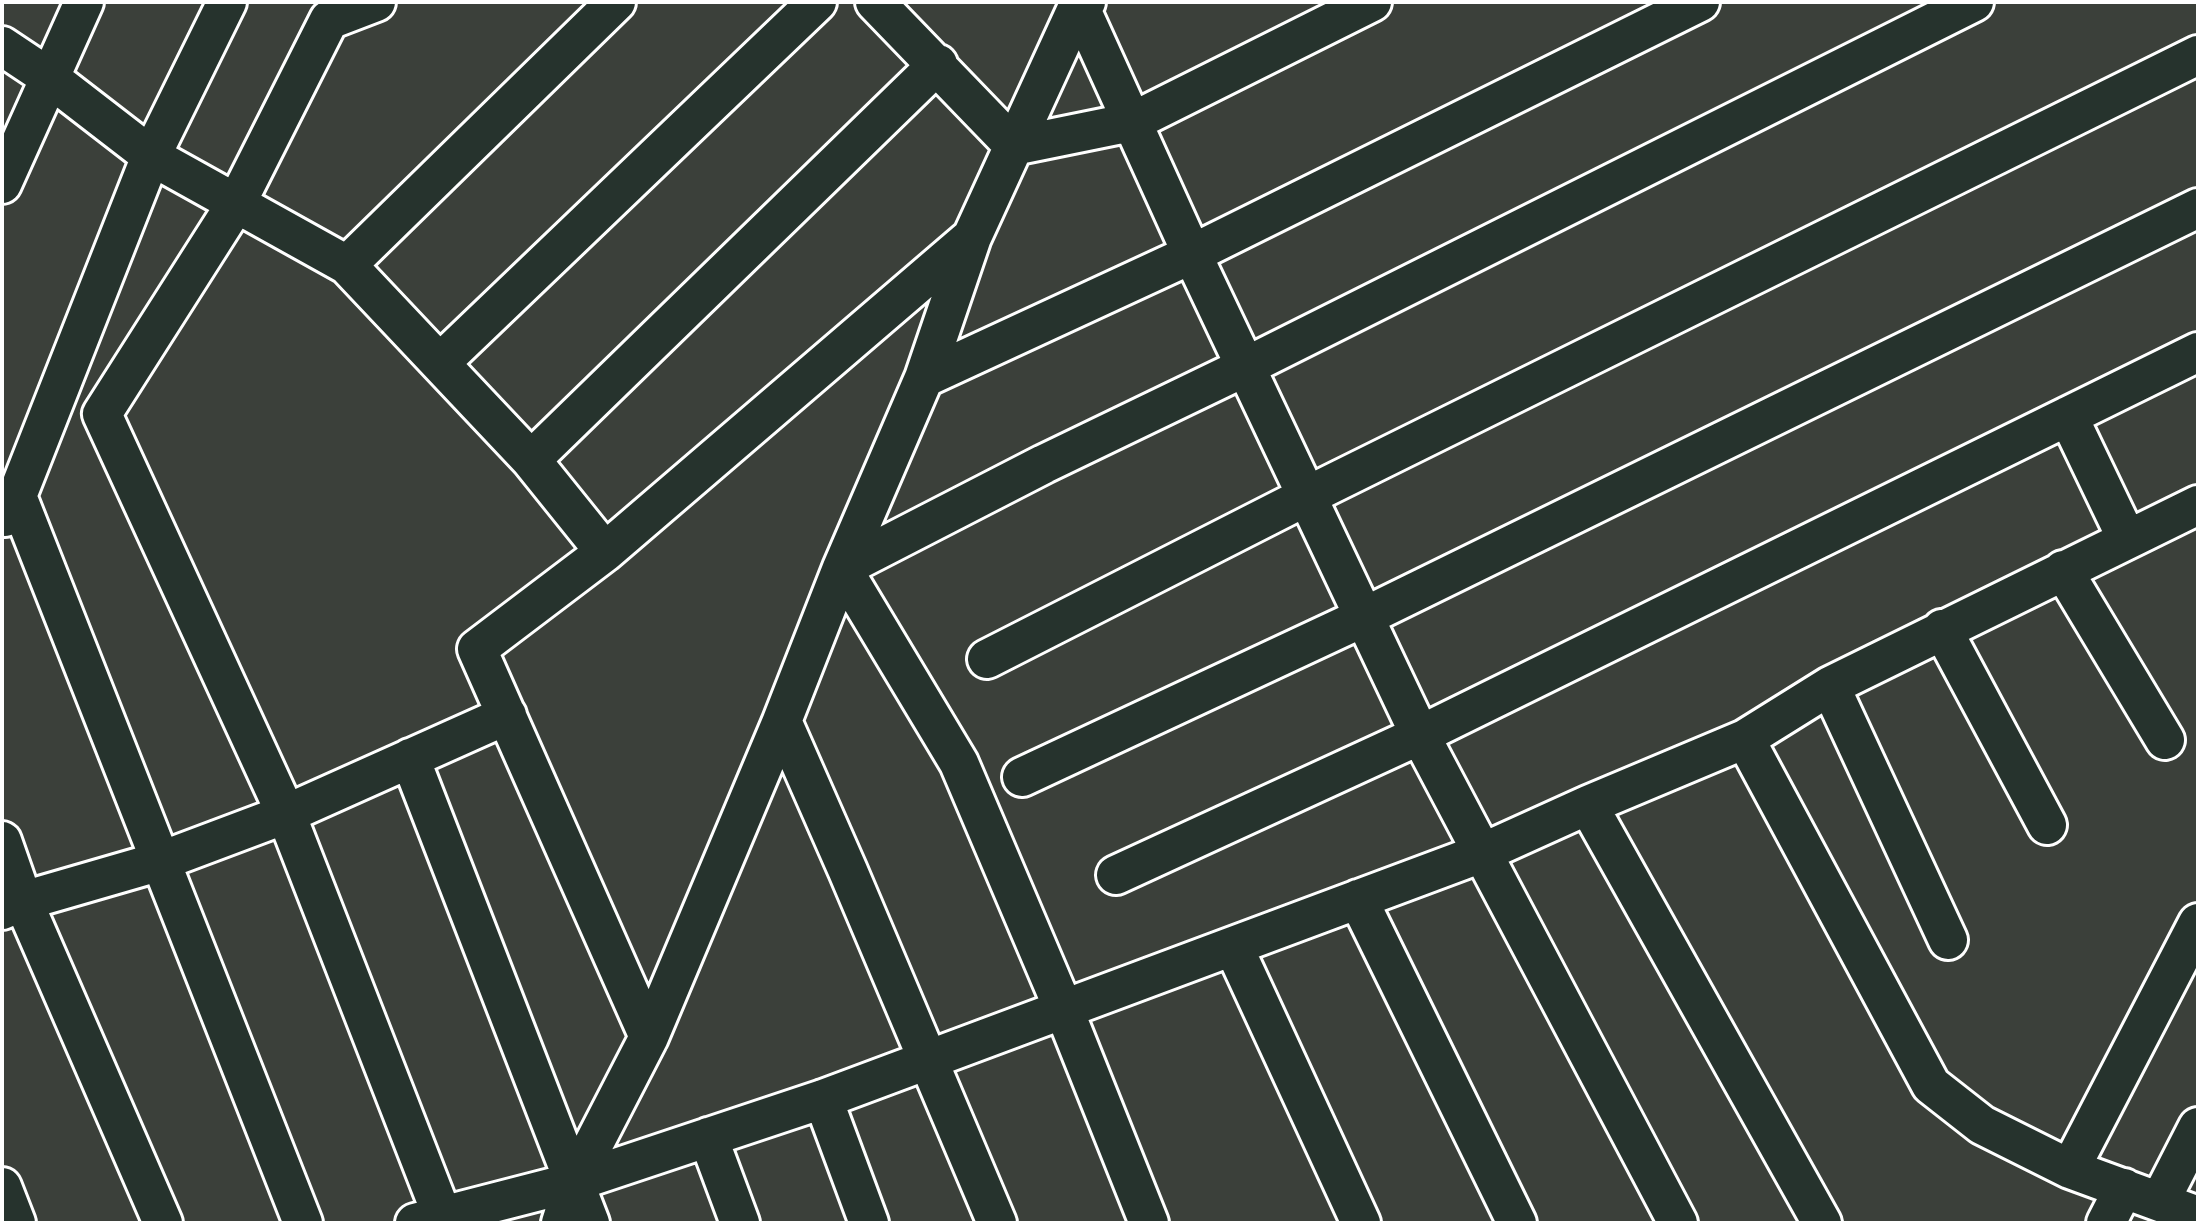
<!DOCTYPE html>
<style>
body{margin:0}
#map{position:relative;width:2200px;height:1225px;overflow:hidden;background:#3b403a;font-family:Delius,sans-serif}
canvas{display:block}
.frame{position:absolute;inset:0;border:4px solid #fff;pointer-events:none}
</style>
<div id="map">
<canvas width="2200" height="1225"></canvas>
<div class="frame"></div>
</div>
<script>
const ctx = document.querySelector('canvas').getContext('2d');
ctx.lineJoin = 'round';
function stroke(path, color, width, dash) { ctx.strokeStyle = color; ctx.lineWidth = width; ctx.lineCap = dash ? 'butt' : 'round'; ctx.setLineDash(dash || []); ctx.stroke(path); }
const minor = new Path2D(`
 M376,2l-47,18 -92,182 -135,212 184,400 156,401
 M875,2l139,144 118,-24 240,-120
 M1086,2l-7,3 113,249 228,481 258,488
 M2,46l48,32 101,78 196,109 184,195 74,92
 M2,184l82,-182
 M347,265l269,-263
 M440,363l377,-361
 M924,378l268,-124 508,-252
 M2068,416l59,123
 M531,460l407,-396
 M17,496l286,727
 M5,517l12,-21 134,-340 76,-154
 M2063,570l102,170
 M1942,629l105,196
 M987,659l320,-163 891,-441
 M1830,686l118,254
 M782,721l66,150 149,352
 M1745,739l186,346 51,40 88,44 128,47
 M410,758l180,465
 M1022,777l342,-160 834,-409
 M1588,805l234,418
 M2,841l21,60 140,322
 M1116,875l304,-140 778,-383
 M1358,899l159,324
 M2,910l21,-9 138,-40 125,-47 221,-99
 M1234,948l127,275
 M649,1037l-172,-388 128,-97 367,-315
 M823,1099l46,124
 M708,1137l32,86
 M2070,1169l128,-246
 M2,1187l14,36
 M2160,1201l38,-74
 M415,1223l159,-41 249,-83 659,-246 106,-48 157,-66 85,-53 368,-181
 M561,1223l13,-41 75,-145 133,-316 60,-153 82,-190 48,-141 108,-235
 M1149,1223l-85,-213 -105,-247 -117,-195 202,-104 201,-97 729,-365
 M2106,1223l18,-35`);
stroke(minor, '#fff', 44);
stroke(minor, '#26332d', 38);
</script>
